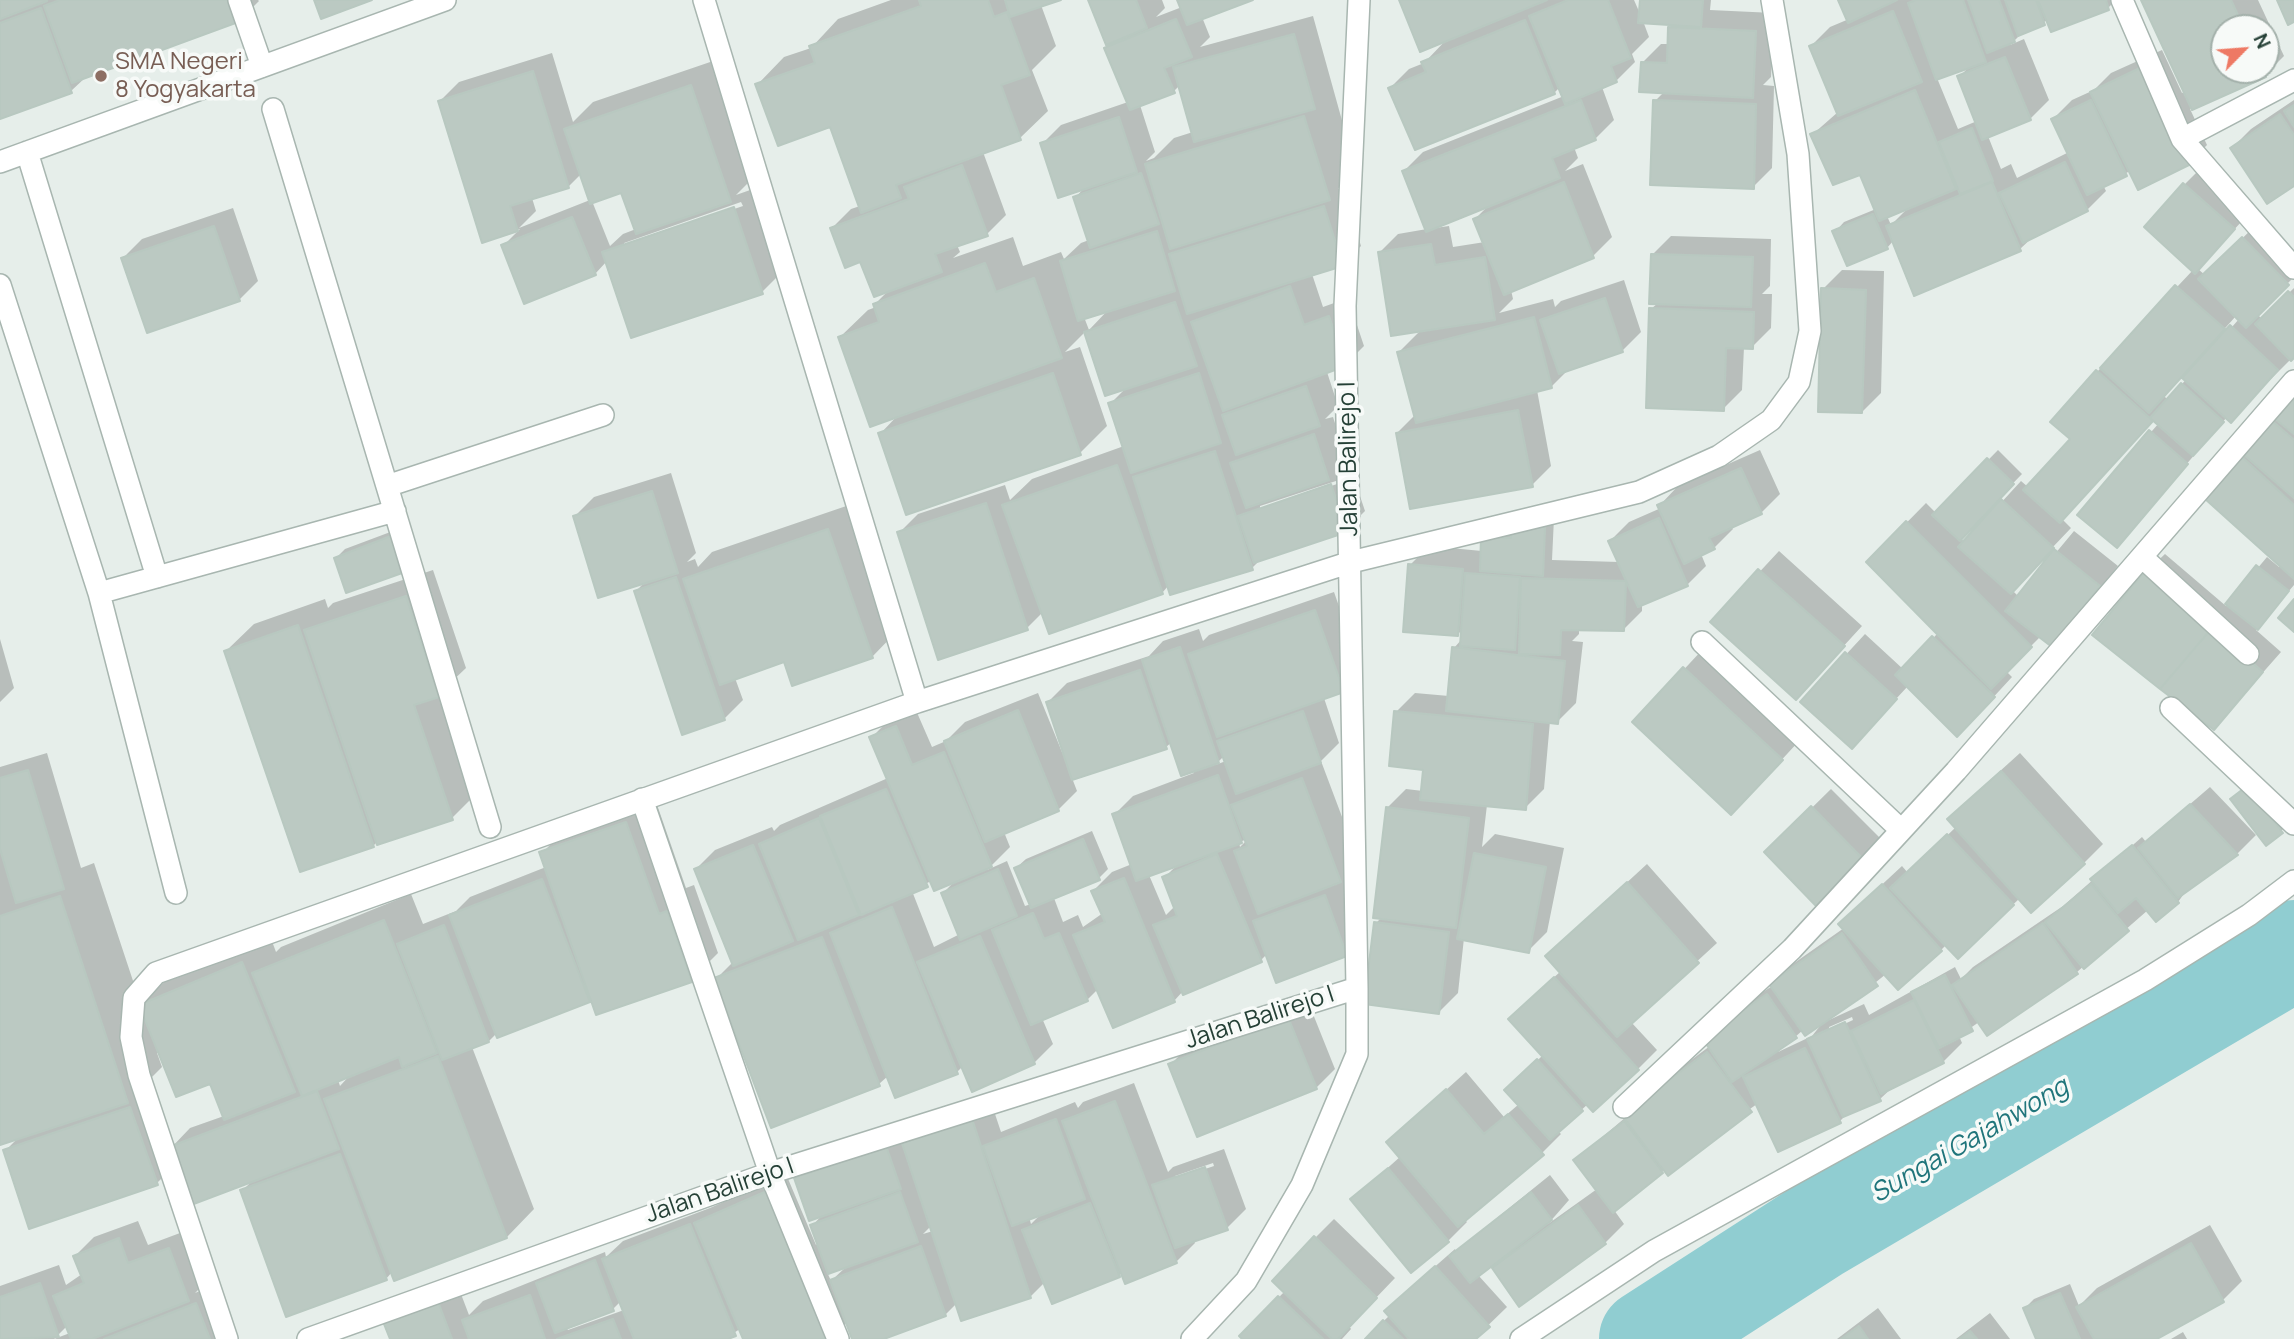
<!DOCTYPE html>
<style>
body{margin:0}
#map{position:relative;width:2294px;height:1339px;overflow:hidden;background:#e6eeea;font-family:Manrope,sans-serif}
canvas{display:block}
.north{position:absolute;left:2210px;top:14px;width:70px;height:70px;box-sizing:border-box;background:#f7faf8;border:2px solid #a3b0aa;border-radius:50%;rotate:65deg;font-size:19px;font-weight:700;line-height:28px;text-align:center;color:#254036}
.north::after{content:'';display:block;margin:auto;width:24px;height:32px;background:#ee7964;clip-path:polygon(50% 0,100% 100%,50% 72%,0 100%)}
</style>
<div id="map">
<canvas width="2294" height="1339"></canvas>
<div class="north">N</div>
</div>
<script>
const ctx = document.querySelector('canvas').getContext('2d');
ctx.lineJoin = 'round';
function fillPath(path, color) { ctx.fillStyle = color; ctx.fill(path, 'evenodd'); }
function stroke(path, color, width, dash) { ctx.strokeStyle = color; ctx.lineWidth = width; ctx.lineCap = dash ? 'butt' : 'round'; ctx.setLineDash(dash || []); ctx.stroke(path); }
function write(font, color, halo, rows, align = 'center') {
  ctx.font = font + ' Manrope,sans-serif'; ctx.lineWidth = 7; ctx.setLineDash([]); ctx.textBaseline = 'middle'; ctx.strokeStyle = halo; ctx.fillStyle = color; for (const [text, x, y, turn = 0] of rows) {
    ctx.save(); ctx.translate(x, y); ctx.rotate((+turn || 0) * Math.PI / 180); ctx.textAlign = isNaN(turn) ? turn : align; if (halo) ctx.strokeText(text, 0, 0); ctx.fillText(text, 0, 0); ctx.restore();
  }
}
fillPath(new Path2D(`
 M0,0h258l1,1 -19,19 -154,57 -15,14 -71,26z
 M891,0h165l-15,5 15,41 -24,24 16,41 -28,27 -37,14 23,63 -19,19 -30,11 3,7 -7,6 60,-21 10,29 38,-14 3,7 17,-16 8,-3 -14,-42 10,-11 -43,-43 19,-19 67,-23 -22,-53 11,-11 -27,-38h72l3,8 -9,9 26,-10 -3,-7h69l-46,17 8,20 -10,10 113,-31 43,155 -18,18 5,-1 18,58 -19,19 -30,9 11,33 25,-9 16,48 -19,19 -18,7 11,34 -13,13 8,-2 14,43 -12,11 15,-5 15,45 -19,19 -85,29 -9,9 -83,17 -7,8 -119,19 -16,16 -128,-95 19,-19 87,-29 5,15 22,-21 92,-33 -14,-42 16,-16 -41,-56 -20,20 15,-5 27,79 -27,27 -200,-19 19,-20 -59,-77 28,-27 8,-3 -1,-3 14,-14 -57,-62 19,-19 9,-3 -29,-81 -74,-40 27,-28 27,-9 27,-29zM1180,85l13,47 -19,6 -20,20 -8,3 9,-9 -15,-47 34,-14zM1109,309l-20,21 -5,-13zM1339,480l1,3 -80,27v-4z
 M1401,0h233l7,16 1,-16h69l-1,10 64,3 -3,64 -8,8 11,1 -2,82 -19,19 -98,-86 9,-9 -22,-29 19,-19h9v-16l4,-4 -31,-3 6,16 -17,17 3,8 -19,19 -14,6 12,33 -19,19 -21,8 4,11 -13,13 18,-7 29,73 -19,19 -82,34 2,9 -14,14 54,-14 2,8 6,-6 63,-21 17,52 -19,19 -53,18 -18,18 -14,3 14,76 -19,19 -135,-52 18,-18 -16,-63 23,-23 -43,-76 19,-19 29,-5 -23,-58 19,-19 141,-56 -4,-9 -6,6 -164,-5 19,-19 15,-6 23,-24zM1490,204l-15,15 10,23 -32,5 -4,-21 -14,2z
 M1840,0h276l-8,8 -60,12 -25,12 -13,13 14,-6 25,61 -19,19 -42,17 13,33 10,-5 6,14 52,-26 -16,-33 19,-19 22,-10 17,-17 51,-23 20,43 3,-1 -42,-92h115l26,56 -19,19 -75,34 17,36 -19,19 -58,7 -27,14 3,6 -19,19 -53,26 -14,13 -126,-9 -7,8 -52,-16 9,-10 32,-13 -15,-37 -48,-38 25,-22 -27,-66 19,-19 19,-8zM2224,28h42v42h-42zM1970,66l-11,11 18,44 -19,8 -21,-51zM1909,207l-18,18 -4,-9z
 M552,53l21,69 20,-20 126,-43 39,114 -22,22 17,-6 28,84 -19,19 -155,-31 -12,13 -92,-28 17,-17 -36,12 -44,-140 19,-19zM581,174l9,26 -71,28 17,-17 -4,-13 36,-11zM622,191l14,38 -13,5 -13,12 -18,-45zM741,202l2,4 -119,40v-3z
 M2294,100v84l-62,-36 19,-19z
 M2203,166l50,43 -55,60 7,6 57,-56 32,58 -37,37 5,5 32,-31v68l-45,45 -22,16 -110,128 -38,-31 80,-91 -5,-4 -92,100 9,9 -59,62 7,7 55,-66 44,35 -47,60 -30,10 -35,35 6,6 -36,39 -68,-30 -38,41 -67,-26 62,-67 38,35 35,-36 -70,-71 58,-59 10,10 62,-63 24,24 -62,64 5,4 56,-61 7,6 44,-49 25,-66 96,-102 -9,-85zM2236,316l3,3 -71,81 -4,-4z
 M233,208l25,73 -19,19 -116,-42 19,-19z
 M1671,236l100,3 -1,47 -8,8h10l-1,34 -19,19h-8l-2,43 -19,19 -72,-100 7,-6 -6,-48z
 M1842,270l42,1 -3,122 -19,19 -39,-123z
 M2294,397v188l-38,45 25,22 -67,76 -68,-156 19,-18 61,52 41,-49 12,10 2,-2 -74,-67z
 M1760,450l20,44 -19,19 -30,13 2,3 -19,19 -13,6 5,12 -19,19 -45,19v7l-19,19 -44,-1v5l-7,7 11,1 -7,61 -19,19 -7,-1 -6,68 -19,19 -38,-3 -5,42 13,-13 69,14 -17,84 -19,19 -64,-13 -6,55 -19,19 -63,-89 6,-6 5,-109 19,-19 17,2 2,-23 -29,-56 19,-19 34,3 5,-48 8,-9 1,-10 -6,6 -47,-70 19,-19 53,5 1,-14 71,-19 -2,42 67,2 -9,-21 19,-19 32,-14 -1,-3 18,-19z
 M671,473l25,80 -9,9 8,-3 3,8 14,-15 143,-49 44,126 -27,28 -87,3 -50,18 8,22 -19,19 -88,-128 9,-9 -70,-66 19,-19z
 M401,528l12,33 -77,-3 9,-9z
 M1779,551l83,75 -66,72 -83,-76z
 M433,570l33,98 -22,21 35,102 -27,27 -74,23 -5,5 -147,-195 28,-27 71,-25 3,9 5,-5z
 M1334,592l28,80 -19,19 -19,7 15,45 -18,18 38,101 -15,15 21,59 -19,19 -79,-1 -6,6 -77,30 -10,11 -76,-12 -11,11 -45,18 11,26 -19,19 -71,3 -6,6 -69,4 -9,8 -163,-105 17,-17 -37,-93 19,-19 57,-23 2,4 6,-6 108,-47 -17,-40 19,-19 25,-11 17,39 14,-6 19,-19 73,-29 24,59 2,-1 -16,-49 19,-19 82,-27 14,-15 36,-12 4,12 6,-6zM1172,742l22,31 -61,23 -19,19 18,49 -20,8 -19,19 10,22 -20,14 -5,-12 -15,7 -9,-24 45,-20 9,-9 -16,-38 -66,28 -10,9 15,36 -6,2 -18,-45 -20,9 23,-23 -6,-15 54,-22 19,-19 -5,-13 94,-31zM1224,756l2,5 -11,4zM1248,839l-8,8 -1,-5zM1177,865l-13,13 11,28 -9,9 -17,-40zM956,880l-13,13 17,41 -26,13 -22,-56 19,-10z
 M0,639l14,49 -14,14z
 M1703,649l97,91 -50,54 -115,-72z
 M47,753l34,115 13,-5 47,142 27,-27 102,-42 6,16 5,-5 130,-53 12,30 33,-13 14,-14 76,-30 -4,-14 27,-27 85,-30 32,92 8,-3 24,68 -27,27 -99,17 -95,36 -8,8 -17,6 62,162 -27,28 -115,35 -6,7 -144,-88 11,-11 -76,-17 -20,20 -152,-32 13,-13 -18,6v-377zM160,1052l51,30 13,34 -34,12 -20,21 -35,-55 27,-27 -5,-14zM351,1074l-11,12 -2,-6z
 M2020,753l83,91 -19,19 -64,35 -62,59 -12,-12 -5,5 -55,24 -57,46 35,-16 5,11 86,-48 6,12 12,-12 90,-61 79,-69 4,5 64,-55 46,48 -19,19 -51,37 -8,11 -22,18 -8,-10 -71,62 -98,50 -20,14 3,7 -19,19 -49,24 -14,13 -33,15 -7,7 -83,-17 -92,65 -51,41 10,14 -19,19 -111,25 11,-14 -27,21 29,32 -33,32h-109l25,-24 16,-23 49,-43 1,2 94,-76 19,25 -21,24 49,-35 -22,-29 51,-43 17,-21 67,-50 13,-27 49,-33 18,-20 54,-38 16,-23 42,-39 6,7 48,-46 12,-27zM1852,1017l1,3 -24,11v-4zM1824,1021l-12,15 -34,16 25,-22z
 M2257,778l34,44 -25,22 -34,-45z
 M1831,789l50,50 -65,64 -49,-51z
 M1647,864l70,79 -86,79 26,28 -19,19 -50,35 -30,27 3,3 -19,19 -78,66 3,3 -19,19 -95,-42 48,-43 -13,-14 78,-70 38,45 15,-13 -12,-14 36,-35 -14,-55 32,-29 -14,-15z
 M1307,999l28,70 -19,19 -118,47 -28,-70 19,-19z
 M1134,1083l34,89 5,-5 51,-18 22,60 -19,19 -33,12 1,3 -19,19 -54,10 -3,3 -74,7 -15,15 -73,6 -12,12 -66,24h-25l-6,-17 -18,17h-86l-4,-10 -16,10h-333l65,-58 13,34 14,-14 122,-49 1,5 17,-16 87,-33 76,-34 30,71 3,-1 -7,-18 12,-13 -28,-35 19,-19 176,-57 10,30 74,-30 3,6 5,-6zM1213,1163l1,3 -39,13v-3zM1042,1213l-11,11 -2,-7zM931,1226l2,5 -10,3zM848,1265l-17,16 -4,-9zM621,1301l3,9 -56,20 -2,-3 47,-18z
 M1334,1219l61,59 -46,48 2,3 -9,10h-97l-4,-3 44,-45 30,-53z
 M138,1221l10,24 40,-15 19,51 -12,12 20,-8 22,54h-237v-53l59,-21 7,20 16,-11 -7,-18 19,-19zM67,1326l3,7 -16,6z
 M2210,1225l32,56 -19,19 -70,39h-115l-13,-31 9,-9 36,-15 9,22 18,-18z
 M1878,1308l23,31h-64z
 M1990,1313l20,26h-54z
 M2183,1332l4,7h-16z`), '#0003');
stroke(new Path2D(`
 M1649,1339l166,-107 479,-282`), '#90cdd1', 100);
const building = new Path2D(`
 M0,0h46l1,1 -47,18z
 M60,0h173l8,21 -169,62 -28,-77z
 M314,0h58l-51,19z
 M919,0h69l6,17 13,-5 23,63 -29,10 20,55 -125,45 5,13 -40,15 -31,-86 -52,19 -23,-62 60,-21 -6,-17 112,-40z
 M1005,0h56l-51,17z
 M1088,0h48l11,28 -41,17z
 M1177,0h76l-66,25z
 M1399,0h148l-127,52z
 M1568,0h40l23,58 -20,8 6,16 -52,22 -36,-88z
 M1640,0h63l-2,27 -63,-4z
 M1838,0h59l-49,23z
 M1916,0h47l23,62 -50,18 -28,-77z
 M1968,0h31l16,42 -28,11z
 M2005,0h31l9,25 -27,11z
 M2038,0h68l3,10 -58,22z
 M2141,0h90l13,28h-20v42h39l3,7 -74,33z
 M2277,0h17v22l-6,3z
 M41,8l31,85 -72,26v-96z
 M1893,11l29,71 -84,34 -29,-70z
 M1176,19l16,38 -28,11 11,25 -45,17 -26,-62z
 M1525,20l30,74 -140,56 -27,-62 38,-16 -5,-10z
 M1668,27l88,4 -3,67 -114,-6 2,-30 26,1z
 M1294,34l21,75 -121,33 -21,-75z
 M2005,57l26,63 -49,20 -25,-64z
 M2142,67l47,98 -51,25 -48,-98z
 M533,71l36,117 -59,18 8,25 -36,12 -44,-142z
 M691,85l40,117 -95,32 -15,-41 -31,11 -26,-75z
 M1915,90l41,99 -77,32 -19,-46 -27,10 -23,-51z
 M1581,100l15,40 -44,18 8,20 -134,54 -24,-61z
 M1653,100l103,4 -2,85 -104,-4z
 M2091,100l36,76 -40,19 -36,-76z
 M2294,105v22l-10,-16z
 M2280,114l14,21v51l-27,18 -37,-56z
 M1304,116l26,84 -160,49 -25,-85z
 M1119,117l18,55 -79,26 -18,-55z
 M1972,128l21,53 -33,13 -21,-52z
 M2065,162l23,49 -65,32 -24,-50z
 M962,165l26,71 -53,18 7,18 -68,25 -14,-35 -15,6 -15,-40 79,-29 -5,-12z
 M1141,173l18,51 -69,24 -17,-51z
 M1564,182l30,76 -90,37 -31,-76z
 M1992,182l29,69 -107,45 -28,-70z
 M2183,183l52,46 -40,45 -51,-47z
 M1324,206l19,60 -156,48 -18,-60z
 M734,207l29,87 -132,44 -29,-86z
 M1873,214l15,35 -41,17 -15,-35z
 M572,217l24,58 -72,29 -23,-59z
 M214,226l26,75 -93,32 -26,-75z
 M1157,231l18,60 -97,30 -18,-60z
 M2242,237l47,48 -43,43 -48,-49z
 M1431,244l4,21 50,-8 10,63 -104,16 -13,-84z
 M1651,254l102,3 -2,50 -102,-3z
 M985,263l11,29 38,-14 28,80 -192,69 -32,-90 41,-15 -6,-18z
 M2175,285l50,44 -76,84 -49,-45z
 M1290,286l14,39 25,-9 17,50 -123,45 -32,-89z
 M1821,288l45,2 -4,123 -44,-1z
 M2288,291l6,6v61l-3,3 -36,-37z
 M1605,298l18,54 -64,22 -19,-54z
 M1175,302l22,64 -92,30 -21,-64z
 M1649,308l105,4 -1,37 -27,-1 -2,63 -78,-3z
 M1534,317l18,71 -136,35 -19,-71z
 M2230,325l48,45 -47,53 -49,-45z
 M2096,370l57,51 -93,102 -37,-33 47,-51 -20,-17z
 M1053,373l28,82 -175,60 -28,-82z
 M1199,373l22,70 -90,30 -23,-70z
 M2181,383l43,39 -31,34 -43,-38z
 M1306,386l14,40 -84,29 -14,-40z
 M2294,394v40l-20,-16z
 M1518,410l15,77 -123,22 -14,-76z
 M2270,419l24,21v58l-52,-45z
 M2149,430l39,34 -71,84 -40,-33z
 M1314,434l15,46 -83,28 -16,-45z
 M1215,451l38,119 -83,25 -37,-118z
 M2241,456l53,49v74l-90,-81z
 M1987,458l27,26 -54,57 -28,-26z
 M1117,465l46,129 -114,40 -47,-129z
 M1741,468l21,46 -53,24 6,11 -31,15 -27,-59z
 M1331,484l16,48 -93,31 -16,-47z
 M652,491l26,82 -80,25 -25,-82z
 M2001,499l53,49 -43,46 -53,-47z
 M986,503l42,127 -90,30 -41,-128z
 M1659,518l29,68 -50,21 -30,-66z
 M1906,521l126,126 -41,42 -125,-127z
 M1511,524l34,3 -2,49 -63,-5 1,-35 30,2z
 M828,529l45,129 -81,28 -8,-24 -64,23 -37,-106z
 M391,536l14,36 -59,21 -12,-35z
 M2054,549l46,37 -48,61 -47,-36z
 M1408,564l55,5 -5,67 -55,-4z
 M2256,565l33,26 -31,39 -33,-26z
 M1758,569l87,77 -49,54 -86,-78z
 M2145,571l67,57 -52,61 -68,-54z
 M1465,573l55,4 -5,73 -55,-4z
 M676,577l49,143 -43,15 -48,-144z
 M1521,578l105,3 -2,50 -63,-1 -1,25 -41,-1z
 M406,596l33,101 -25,8 39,115 -76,25 -73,-215z
 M2294,599v33l-16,-14z
 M1315,610l29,82 -127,45 -29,-83z
 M298,625l76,222 -74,25 -76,-221z
 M2212,628l51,44 -49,58 -54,-41z
 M1932,636l63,61 -38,40 -62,-62z
 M1180,647l39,116 -38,13 -39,-116z
 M1452,647l113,14 -7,63 -112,-13z
 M1845,652l52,47 -45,50 -52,-47z
 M1683,667l100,93 -52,55 -99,-93z
 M1140,670l27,79 -95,31 -26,-78z
 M1018,710l41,101 -74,31 -41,-101z
 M1303,711l18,52 -85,31 -19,-53z
 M1394,711l139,13 -7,86 -106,-10 3,-30 -34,-4z
 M896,726l16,39 32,-13 48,115 -58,24 -65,-154z
 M28,770l36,119 -48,14 -16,-54v-71z
 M2001,771l84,93 -54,49 -84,-94z
 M1218,775l24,68 -106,38 -24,-67z
 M1302,778l39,104 -83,32 -24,-63 13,-5 -16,-41z
 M2247,786l36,47 -17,13 -36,-47z
 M886,789l42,98 -67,28 -41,-99z
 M2190,804l48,51 -60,43 -40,-50z
 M1811,806l52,53 -47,47 -52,-54z
 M1386,807l83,11 -13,110 -83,-10z
 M819,818l40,97 -61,25 -39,-96z
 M626,822l33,92 8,-3 25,71 -96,33 -57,-163z
 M1947,834l67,71 -56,54 -68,-71z
 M1083,839l17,41 -69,28 -17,-40z
 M753,845l40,96 -60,25 -39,-97z
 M2132,845l47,58 -23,19 -20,-24 -18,15 -28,-34z
 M1474,853l72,14 -17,86 -72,-14z
 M1217,854l45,108 -79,33 -30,-70 24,-9 -15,-39z
 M998,869l19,47 -57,24 -19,-47z
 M1124,878l51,124 -62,26 -40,-93 32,-13 -14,-31z
 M542,879l48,123 -93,36 -48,-123z
 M1627,882l72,81 -82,74 -72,-81z
 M1882,884l60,67 -44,39 -60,-66z
 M2091,884l38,47 -45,38 -39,-47z
 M1325,895l22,61 -71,27 -23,-62z
 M60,896l68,207 -128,42v-229z
 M892,907l66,167 -63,24 -65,-165z
 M1033,913l11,26 15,-6 29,68 -57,24 -39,-95z
 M384,920l53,133 -35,14 -3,-10 -97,39 -50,-123z
 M1374,922l75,10 -10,82 -75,-10z
 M2043,923l35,51 -91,62 -35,-51z
 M444,925l45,117 -47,18 -45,-116z
 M1842,933l36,53 -73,50 -36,-52z
 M980,936l55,128 -63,28 -55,-130z
 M822,937l58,149 -109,42 -57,-150z
 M242,962l53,130 -71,28 -14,-36 -34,13 -37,-92z
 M1945,975l28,56 -34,17 -28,-56z
 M1554,977l85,93 -46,42 -85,-93z
 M1767,994l30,44 -65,44 -30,-44z
 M1914,1000l30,63 -63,31 -30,-63z
 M1288,1017l29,72 -120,48 -29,-73z
 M1845,1022l36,79 -38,16 -36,-78z
 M1805,1048l36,75 -63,29 -35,-75z
 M1707,1052l45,60 -84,64 -46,-61z
 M438,1056l69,182 -113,43 -70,-182z
 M1537,1059l46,52 -33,29 -46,-50z
 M1446,1089l38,45 24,-20 36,41 -86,72 -72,-85z
 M317,1091l22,58 -148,56 -22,-58z
 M1115,1101l62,162 -52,21 -63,-163z
 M130,1107l28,78 -129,44 -26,-79z
 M972,1119l59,179 -70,23 -59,-178z
 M1056,1119l29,80 -73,27 -29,-80z
 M1624,1121l39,52 -50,40 -40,-53z
 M886,1146l15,43 -92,32 -15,-43z
 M340,1154l47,126 -101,37 -46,-127z
 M1205,1167l23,63 -53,18 -23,-63z
 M1388,1168l61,74 -38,31 -61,-74z
 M767,1191l62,148h-86l-49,-116z
 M900,1192l18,50 -90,32 -18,-49z
 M1531,1192l21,28 -82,63 -21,-27z
 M1090,1203l30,74 -68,27 -30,-74z
 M1578,1205l28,39 -87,63 -27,-39z
 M690,1224l46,112 -8,3h-94l-32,-80z
 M1314,1236l63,62 -39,41h-6l-60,-58z
 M119,1238l9,25 41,-15 20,53 -97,38h-21l-18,-43 31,-13 -11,-27z
 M2191,1243l33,59 -67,37h-63l-18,-32z
 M921,1246l25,70 -62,23h-32l-22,-59z
 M595,1260l19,51 -59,22 -19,-50z
 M1435,1266l55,61 -14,12h-67l-25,-28z
 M40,1283l19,54 -59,2v-42z
 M2060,1293l20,46h-44l-13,-31z
 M530,1295l15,44h-76l-7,-19z
 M1278,1296l45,43h-81l-3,-3z
 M437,1299l15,40h-62l-8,-20z
 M196,1303l14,36h-106z
 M613,1319l8,20h-64z
 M1383,1320l20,19h-38z
 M1859,1326l9,13h-27z
 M1970,1331l7,8h-18z`);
fillPath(building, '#bbc9c2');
stroke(building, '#b8c8c0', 2);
const lane = new Path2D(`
 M239,0l23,66`);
const street = new Path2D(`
 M704,0l213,702
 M2122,0l60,139 112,129
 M273,109l217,718
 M2182,139l112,-59
 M27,152l130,425
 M0,162l445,-162
 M0,285l99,308 77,300
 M387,486l216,-71
 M2143,558l105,96
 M99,593l296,-82
 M1702,642l199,188
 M2171,708l123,116
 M642,799l128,374 68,166
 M1624,1107l168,-158 164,-178 338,-390
 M227,1339l-88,-264 -8,-38 3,-39 22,-25 761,-271 434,-140 288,-70 80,-36 52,-36 28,-38 11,-51 -12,-177 -26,-154
 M308,1339l462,-166 587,-185 -12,-682 14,-306
 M1192,1339l54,-58 56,-96 55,-131v-66
 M1521,1339l133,-88 491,-271 104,-65 45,-34`);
stroke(lane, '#a8b6b0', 24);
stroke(street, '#a8b6b0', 24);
stroke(lane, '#fff', 21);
stroke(street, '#fff', 21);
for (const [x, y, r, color] of [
 [101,76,7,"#8d6e63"]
]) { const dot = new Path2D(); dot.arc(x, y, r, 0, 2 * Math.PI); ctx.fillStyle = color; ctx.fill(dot); stroke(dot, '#f7faf8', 2.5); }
write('24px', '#785e54', '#f7faf8', [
 ["SMA Negeri",115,62],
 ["8 Yogyakarta",115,90]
], 'left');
write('24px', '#254036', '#f7faf8', [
 ["Jalan Balirejo I",1349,459,-91],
 ["Jalan Balirejo I",1260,1018,-18],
 ["Jalan Balirejo I",720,1191,-19]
]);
write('italic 26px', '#20757b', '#f7faf8', [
 ["Sungai Gajahwong",1970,1141,-30]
]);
</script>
